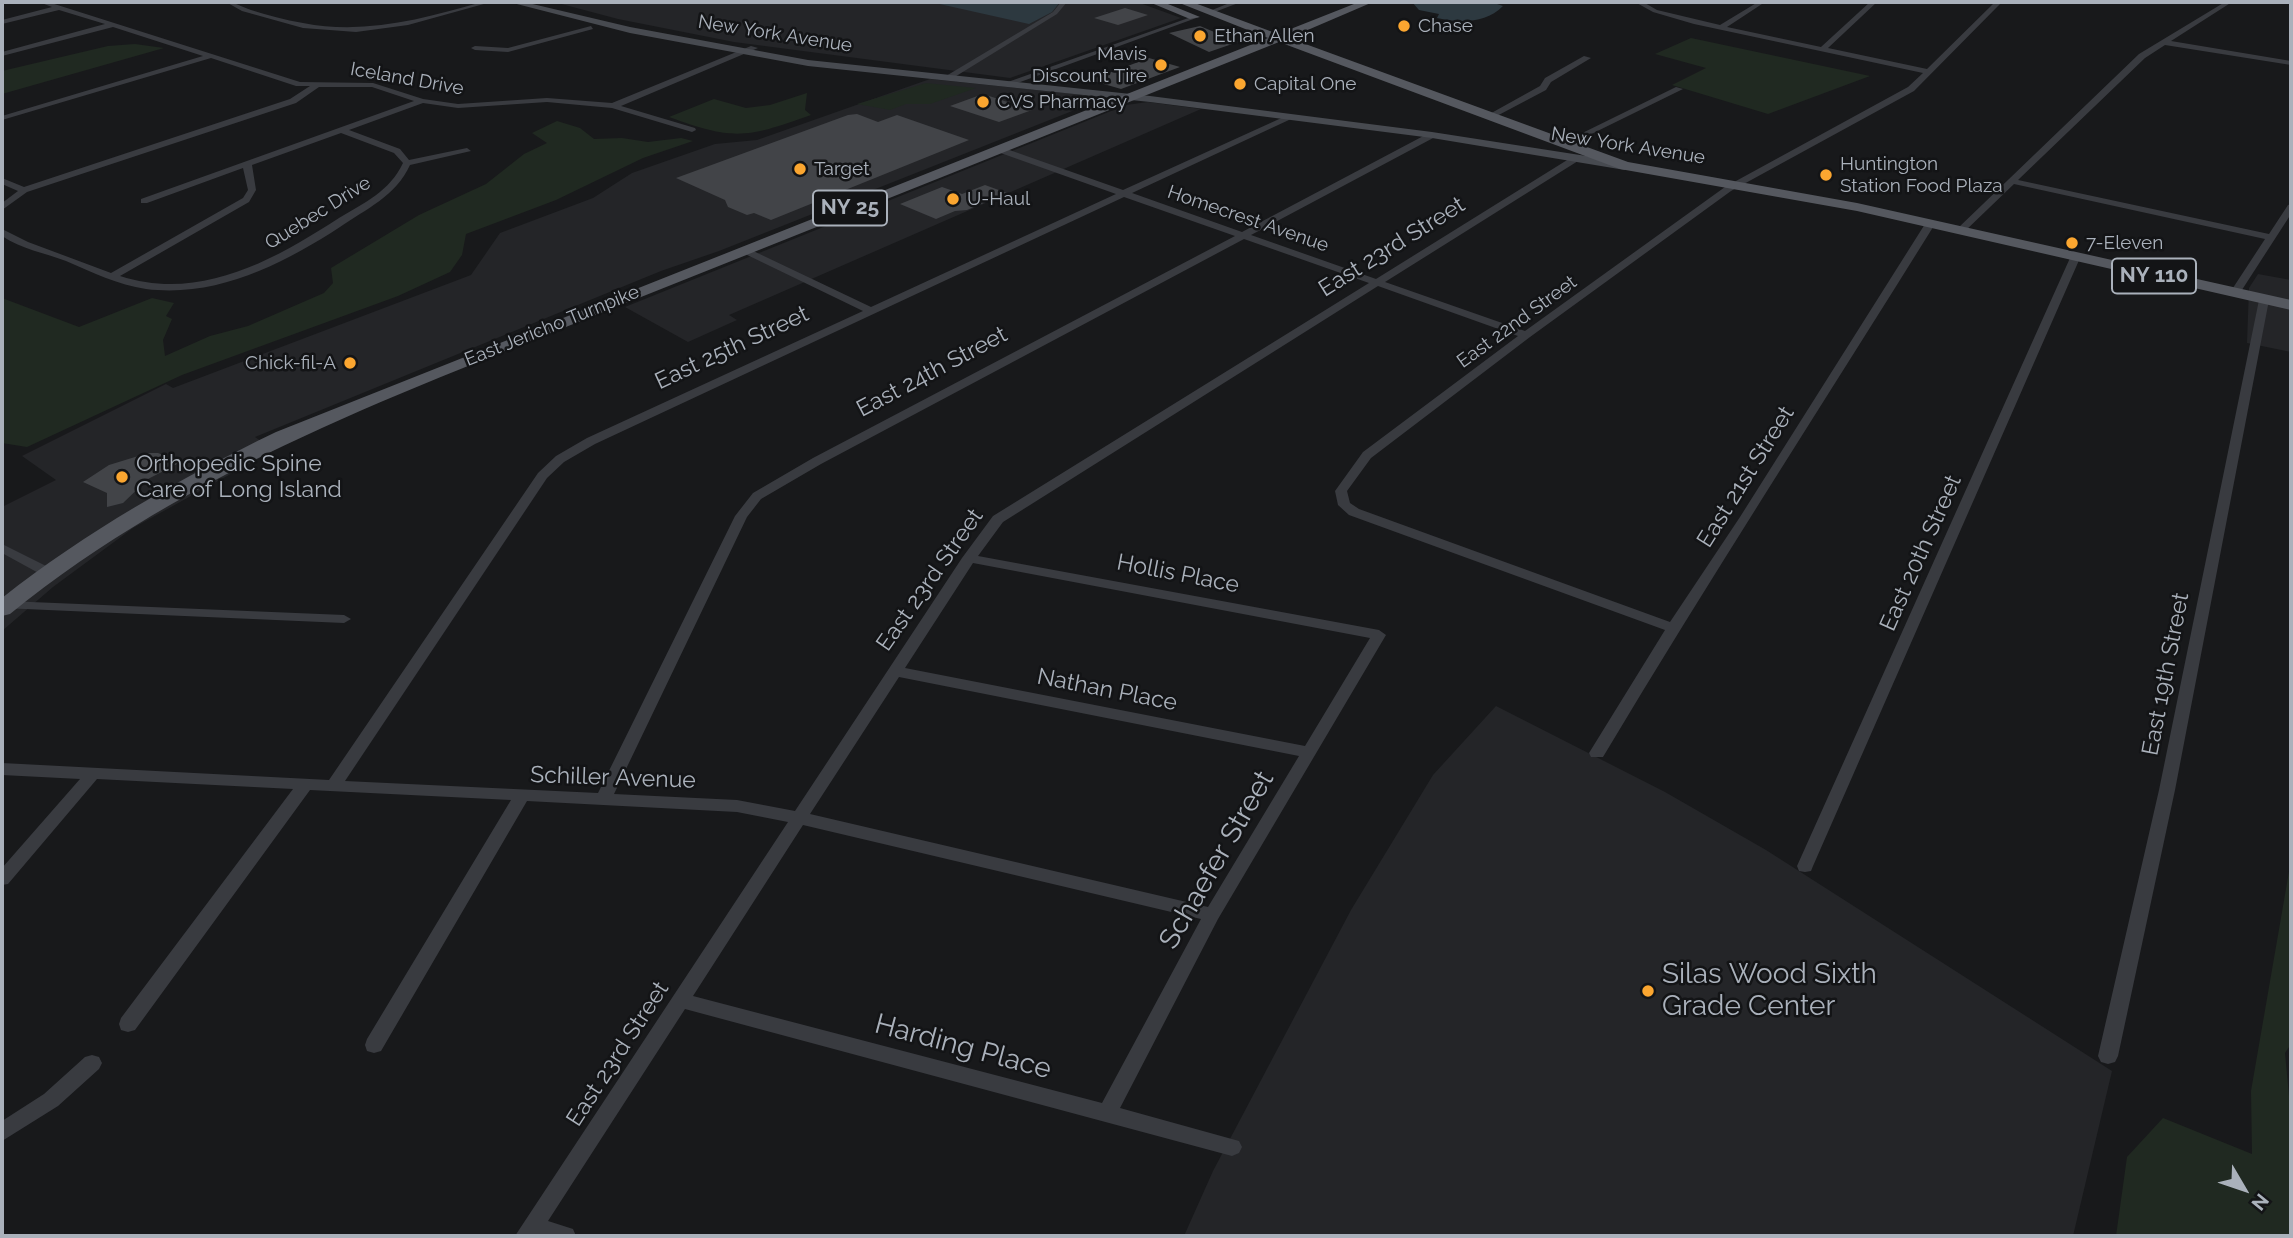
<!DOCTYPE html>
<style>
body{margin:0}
#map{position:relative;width:2293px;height:1238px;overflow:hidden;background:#18191b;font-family:Raleway,sans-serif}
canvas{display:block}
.frame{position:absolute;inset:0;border:4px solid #aab1bb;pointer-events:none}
.north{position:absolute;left:2209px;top:1154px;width:70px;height:70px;-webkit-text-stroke:5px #131416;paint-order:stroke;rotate:129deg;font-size:19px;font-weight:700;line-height:28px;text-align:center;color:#aab1bb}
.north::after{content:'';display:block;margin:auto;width:24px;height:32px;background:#aab1bb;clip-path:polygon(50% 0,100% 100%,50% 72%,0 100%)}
</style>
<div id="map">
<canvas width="2293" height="1238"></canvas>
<div class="frame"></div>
<div class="north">N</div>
</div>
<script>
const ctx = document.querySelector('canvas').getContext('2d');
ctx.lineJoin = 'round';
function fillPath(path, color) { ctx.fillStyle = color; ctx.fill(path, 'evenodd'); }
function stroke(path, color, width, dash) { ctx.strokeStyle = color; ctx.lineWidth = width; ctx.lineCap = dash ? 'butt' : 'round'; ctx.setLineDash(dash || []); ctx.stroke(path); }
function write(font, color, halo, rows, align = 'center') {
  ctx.font = font + ' Raleway,sans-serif'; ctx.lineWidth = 5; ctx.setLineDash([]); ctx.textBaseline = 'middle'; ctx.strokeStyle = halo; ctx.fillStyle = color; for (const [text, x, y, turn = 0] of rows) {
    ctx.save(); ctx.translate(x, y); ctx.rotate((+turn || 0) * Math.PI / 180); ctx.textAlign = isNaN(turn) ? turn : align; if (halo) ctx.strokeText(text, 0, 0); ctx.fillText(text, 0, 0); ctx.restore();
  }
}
fillPath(new Path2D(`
 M554,2h583l44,16 -171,60 -276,-36 -116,-23z
 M930,79l165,17 5,4 -381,151 -58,20 -406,166 19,13 -141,78 -80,59 -51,44v-124l54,-27 -34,-24 144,-72 7,4 298,-113 29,-42 93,-35 39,-25 83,-29 42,-4z
 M1148,102l53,7 -472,206 8,5 -49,22 -63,-35 501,-202z
 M2258,274l33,6v72l-44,-9 2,-55z
 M1496,706l169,86 101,58 346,221 -39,165h-889l29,-65 138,-261 82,-135z`), '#242528');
fillPath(new Path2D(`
 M1691,38l179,38 -102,38 -96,-29 34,-17 -51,-14z
 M135,44l29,4 -162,46v-23l106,-25z
 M926,83l50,5 -46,16h-24l-16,6 -33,-6z
 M807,93l-2,17 6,5c-65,23 -76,26 -142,2l45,-18 32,9 24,-3z
 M557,121l23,7 14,11 28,-1 26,4 33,-4 12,3 -50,17 -87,42 -90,34 -4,21 -12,17 -52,24 -216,79 -155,72 -25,-4v-145l77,29 73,-29 22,5 -8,13 6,3 -9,21 2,16 45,-20 38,-10 76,-33 9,-10 -2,-15 88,-53 67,-31 38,-30 23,-11 -15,-10z
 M2291,860v184l-6,9 6,64v119h-175l11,-79 36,-39 89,36 -1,-63z`), '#202921');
fillPath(new Path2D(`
 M1060,2l-8,10 -23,12 -94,-21z
 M1412,2h79l12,4c-18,18 -43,17 -66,12l2,-4 -20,-4z`), '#2d3940');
fillPath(new Path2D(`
 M1125,8l23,7 -30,10 -24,-7z
 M1200,26l38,16 -29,10 -40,-19z
 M1149,58l31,9 -59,22 -31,-9z
 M983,94l49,16 -33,12 -49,-16z
 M857,114l21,8 19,-7 72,25 -198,80 -17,-7 -7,2 -19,-8 -3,-7 -49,-22 172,-63z
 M985,185l22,8 -40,17 -12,1 -19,8 -36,-15 42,-17 20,7z
 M148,453h10l23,9 -33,17 -25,24 -16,4v-14l-24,-11 26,-17z`), '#424448');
fillPath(new Path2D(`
 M39,2h9l252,80 73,1 50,16 35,5 89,-6 65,5 139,-57 7,2 -137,58 74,22 1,2 -4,2 -80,-24 -65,-6 -89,6 -35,-5 -74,27 51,19 9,11 58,-12 4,3 -61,14c-14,31 -44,44 -70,62 -57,37 -123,71 -194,62 -28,-4 -54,-17 -80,-28 -21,-8 -45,-12 -64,-25v-7l26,13 83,31 132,-75 5,-8 -5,-22 -96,35h-6v-4l273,-98 -42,-14h-53l-23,16 -269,89 -25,18v-7l16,-12 -16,-7v-6l22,9 266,-88 20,-13h-14l-85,-28 -209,62v-4l201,-60 -90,-29 -111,29v-4l103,-28 -46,-14 -57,14v-4l50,-13zM341,133l53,20 9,10c-13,28 -39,40 -64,55 -65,42 -139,84 -219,58l129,-74 7,-12 -4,-25z
 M226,2c9,0 16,5 25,8 16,5 34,10 52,13 61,12 120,-4 179,-21h9l-83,23 -52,7 -53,-4 -61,-17z
 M1061,2h6l-10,12 -104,64 -7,-2 107,-64z
 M1232,2h9l-29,11 -5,-1z
 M1635,2h8l14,8 63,15 38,-23h7l-38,25 94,20 49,-45h7l-49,46 99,21 68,-67h7l-88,89 -183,100 -201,146 -159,121 -24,33 3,12 9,6 311,113 70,-105 185,-293 8,-2 2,2c-111,178 -225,354 -332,533h-12l-2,-4 76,-123 -316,-115 -11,-10 -3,-14 28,-39 155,-116 -140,-50 -375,236 -25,34 401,74 7,5 -168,284 -98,189 119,33 3,6 -3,6 -7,3 -547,-147 -137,212 25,8 3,7h-61l273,-414 -51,-10 -210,-11 -146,250 -7,2 -7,-2 -2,-6 2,-6 144,-239 -201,-10 -175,240 -7,2 -7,-2 -2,-6 2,-6 172,-229 -196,-10 -89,105 -6,1v-17l78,-89 -78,-4v-12l327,17 209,-307 18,-17 31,-18 276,-127 -122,-59v-4h6l124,59 245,-113 -121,-43v-4h6l122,43 165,-75 4,2 -1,2 -159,74 110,39 187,-99h6v4l-184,98 125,44 196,-122h6v4l-193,121 140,49 200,-144 183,-100 15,-14 -229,-49 -41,-12zM1124,197l111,39 -422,222 -60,35 -18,23 -137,277 -253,-12 202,-303 17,-16 31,-18zM1244,239l125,44 -376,233 -31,42 -167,253 -58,-11 -123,-6 133,-277 14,-18 60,-35zM973,563l397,75 -65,108 -400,-78zM899,677l400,79 -91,151 -398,-93zM803,825l398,94 -99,184 -409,-107z
 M2225,2h7l-61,39 120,20v4l-126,-20 -20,13 -127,122 251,54 19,-29 3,-1v10l-53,82 -9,-2 36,-55 -251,-55 -51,49h-6v-4l182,-175z
 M1194,16l5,1 -187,68 -7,-2z
 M591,26l2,3 -85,23 -33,-2 -4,-2 4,-2 33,2z
 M1584,56l7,2 -40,24 -5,8 -53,28 -7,-2 54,-30 5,-8z
 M1676,87l7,2 -114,56 -7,-2z
 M2075,255l5,3 -267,608 -2,5 -6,1 -6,-1 -2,-5 273,-608z
 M2264,297l5,3 -94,490 -57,266 -3,6 -7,2 -7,-2 -3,-6 61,-266 100,-490z
 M2,544l52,26 2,3 -2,3h-10l-42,-23z
 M7,601l337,14 7,4 -7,4 -342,-15v-6z
 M92,1055l7,2 3,6 -3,6 -41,37 -56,35v-20l42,-27 41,-37z`), '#393b40');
fillPath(new Path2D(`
 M509,2h15l106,25 178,33 342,36 282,36 193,30 6,4 -6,4 -193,-32 -282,-36 -342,-36 -178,-33z`), '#474a50');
fillPath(new Path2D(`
 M1149,2h14l37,15 -10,2z
 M1177,2h15l86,32 81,-32h14l-84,36 339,124 229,41 434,97v10l-434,-99 -237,-42 -341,-127c-220,88 -439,176 -658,263 -214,86 -430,162 -611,309l-8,2v-18c85,-67 177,-119 274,-166l992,-394z`), '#55585f');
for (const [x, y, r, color] of [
 [1404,26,7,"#fba630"],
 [1200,36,7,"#fba630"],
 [1161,65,7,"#fba630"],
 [1240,84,7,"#fba630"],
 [983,102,7,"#fba630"],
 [800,169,7,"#fba630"],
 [1826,175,7,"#fba630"],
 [953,199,7,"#fba630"],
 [2072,243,7,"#fba630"],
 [350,363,7,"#fba630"],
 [122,477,7,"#fba630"],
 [1648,991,7,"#fba630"]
]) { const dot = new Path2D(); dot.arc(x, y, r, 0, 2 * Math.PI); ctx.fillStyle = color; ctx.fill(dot); stroke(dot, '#131416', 2.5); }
write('19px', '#aab1bb', '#131416', [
 ["Chase",1418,26],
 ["Ethan Allen",1214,36],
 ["Mavis",1147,54,"right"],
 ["Discount Tire",1147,76,"right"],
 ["Capital One",1254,84],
 ["CVS Pharmacy",997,102],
 ["Huntington",1840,164],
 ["Station Food Plaza",1840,186],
 ["Target",814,169],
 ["U-Haul",967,199],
 ["7-Eleven",2086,243],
 ["Chick-fil-A",336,363,"right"]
], 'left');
write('19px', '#aab1bb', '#131416', [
 ["New York Avenue",775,34,9],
 ["Iceland Drive",407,79,10],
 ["New York Avenue",1628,146,9],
 ["Quebec Drive",318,213,-32],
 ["Homecrest Avenue",1248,219,19],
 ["East 22nd Street",1517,322,-36],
 ["East Jericho Turnpike",552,326,-22]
]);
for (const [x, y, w] of [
 [850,208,74],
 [2154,276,84]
]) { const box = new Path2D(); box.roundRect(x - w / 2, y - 17.5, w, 35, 5); ctx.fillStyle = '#131416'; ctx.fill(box); stroke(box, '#aab1bb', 2); }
write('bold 21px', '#aab1bb', null, [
 ["NY 25",850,208],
 ["NY 110",2154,276]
]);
write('23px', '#aab1bb', '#131416', [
 ["East 23rd Street",1392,247,-32],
 ["East 25th Street",732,348,-25],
 ["East 24th Street",932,372,-28],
 ["East 21st Street",1746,477,-58],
 ["East 20th Street",1921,553,-66],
 ["Hollis Place",1178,574,11],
 ["East 23rd Street",930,580,-55],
 ["East 19th Street",2166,674,-79],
 ["Nathan Place",1107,690,11],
 ["Schiller Avenue",613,778,2],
 ["East 23rd Street",618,1054,-57]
]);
write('23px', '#aab1bb', '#131416', [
 ["Orthopedic Spine",136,464],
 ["Care of Long Island",136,490]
], 'left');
write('28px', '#aab1bb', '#131416', [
 ["Schaefer Street",1217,860,-60],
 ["Harding Place",963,1047,15]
]);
write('28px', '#aab1bb', '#131416', [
 ["Silas Wood Sixth",1662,975],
 ["Grade Center",1662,1007]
], 'left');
</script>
